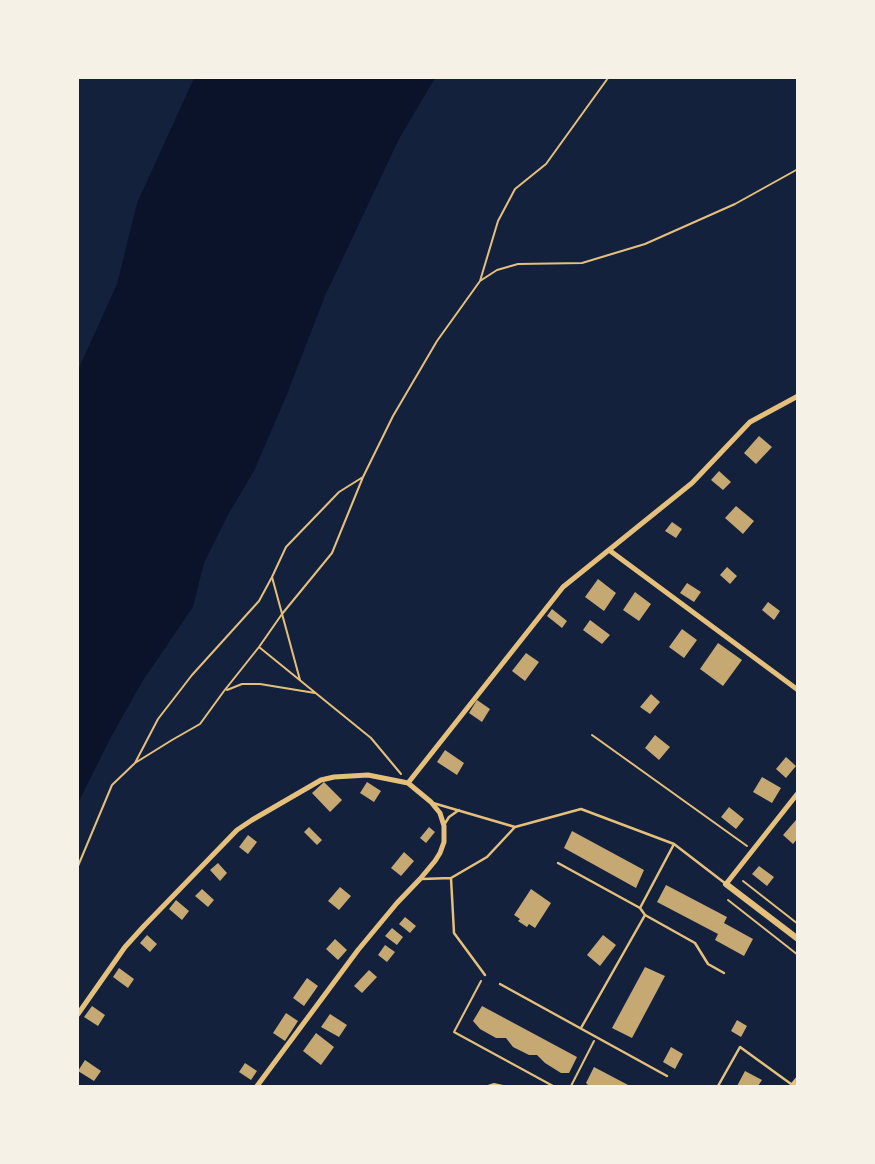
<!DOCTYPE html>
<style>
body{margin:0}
#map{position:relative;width:875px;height:1164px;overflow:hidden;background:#14213d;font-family:"DM Sans",sans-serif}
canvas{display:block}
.frame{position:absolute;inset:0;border:79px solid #f6f1e7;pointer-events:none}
</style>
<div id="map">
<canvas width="875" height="1164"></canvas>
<div class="frame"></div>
</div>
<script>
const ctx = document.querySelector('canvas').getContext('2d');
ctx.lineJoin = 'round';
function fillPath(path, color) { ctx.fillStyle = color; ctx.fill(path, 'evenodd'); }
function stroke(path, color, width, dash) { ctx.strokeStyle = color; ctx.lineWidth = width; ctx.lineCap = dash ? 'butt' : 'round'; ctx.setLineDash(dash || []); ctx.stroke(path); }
fillPath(new Path2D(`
 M194,78h241l-36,61 -74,157 -39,101 -32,74 -26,44 -24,48 -11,44 -51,75 -32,57 -32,64v-433l39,-86 20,-81z`), '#0b132b');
fillPath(new Path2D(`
 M759,436l13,11 -16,17 -12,-11z
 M719,471l12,11 -8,8 -12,-10z
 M736,506l18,15 -11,13 -18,-16z
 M672,522l10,7 -6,9 -11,-7z
 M727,567l10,9 -7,8 -10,-9z
 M598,579l18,14 -12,18 -19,-14z
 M687,583l14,9 -7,10 -14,-9z
 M635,592l16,12 -12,17 -16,-11z
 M768,602l12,9 -6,9 -12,-10z
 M552,609l15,12 -5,7 -15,-12z
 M590,620l20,15 -8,9 -19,-14z
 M682,629l15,11 -13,18 -15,-11z
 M718,643l24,17 -19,26 -23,-17z
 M526,653l13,9 -14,19 -13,-10z
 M651,694l9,8 -10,12 -10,-7z
 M477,700l13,9 -8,13 -13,-9z
 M655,735l15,12 -11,13 -14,-12z
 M445,750l19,13 -7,12 -20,-13z
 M786,757l10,9 -10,12 -10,-9z
 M762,777l19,11 -9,15 -19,-11z
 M324,782l18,18 -12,12 -18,-19z
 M367,782l14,9 -7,11 -14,-9z
 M729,807l15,12 -8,10 -15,-12z
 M796,820l2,1v17l-5,6 -10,-9z
 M309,827l13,13 -5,5 -13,-13z
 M429,827l6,5 -9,11 -6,-5z
 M572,831l72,39 -8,18 -72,-40z
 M248,835l9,7 -9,12 -9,-7z
 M404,852l10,9 -13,15 -10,-8z
 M218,863l9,10 -7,8 -10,-11z
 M759,866l15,11 -7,9 -15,-12z
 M666,885l61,32 -3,6 29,16 -9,17 -29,-16 3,-6 -61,-32z
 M340,887l11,9 -12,14 -11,-9z
 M202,889l12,11 -6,7 -13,-11z
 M531,889l20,14 -16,25 -6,-4 -2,3 -9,-6 2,-2 -6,-4z
 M176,900l13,11 -7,9 -13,-11z
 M405,917l11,9 -6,7 -11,-9z
 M392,928l11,9 -6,8 -12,-9z
 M147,935l10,9 -7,8 -10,-9z
 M603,935l13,10 -16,21 -13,-11z
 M335,939l12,11 -9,10 -12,-11z
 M385,945l10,7 -8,10 -9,-7z
 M645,967l20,9 -33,62 -20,-10z
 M119,968l15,11 -6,9 -15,-11z
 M369,970l8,7 -15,16 -8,-7z
 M307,978l11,8 -14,20 -11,-8z
 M92,1006l13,9 -7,11 -14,-9z
 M482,1006l95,51 -8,16h-8l-16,-10 -8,-8h-8l-16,-8 -7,-9h-10l-16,-9 -7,-8z
 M286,1013l12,8 -13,20 -12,-8z
 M330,1014l17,11 -8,12 -18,-10z
 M737,1020l10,6 -6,11 -10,-6z
 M316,1033l18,14 -13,18 -18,-14z
 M671,1047l12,7 -8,15 -12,-7z
 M85,1060l16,11 -7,10 -16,-10z
 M245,1063l12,8 -6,9 -12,-8z
 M594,1067l36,19h-41l-3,-3z
 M745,1071l17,9 -4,6h-21z`), '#c6a872');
stroke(new Path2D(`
 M480,281l17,-11 21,-6 64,-1 63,-19 90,-40 63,-35
 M272,577l14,-30 53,-55 24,-15
 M227,690l15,-6h18l55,9
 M592,735l155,111
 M135,763l23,-44 34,-44 67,-74 13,-24 28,103
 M401,774l-30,-36 -112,-91 23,-33 50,-61 31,-76 30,-61 44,-75 43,-60 18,-60 17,-32 31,-25 62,-86
 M78,866l34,-81 23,-22 37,-23 28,-16 24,-33 35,-44
 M743,881l55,43
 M728,900l70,55
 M481,981l-27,51 99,54
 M488,1086l6,-2 9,2
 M571,1086l23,-45`), '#e5c07b', 2);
stroke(new Path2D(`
 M433,803l82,24 66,-18 93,35 52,40
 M444,825l5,-8 10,-7
 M558,863l82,45
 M422,879l29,-1
 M645,915l50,28 13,21 16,9
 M485,975l-31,-42 -3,-55 36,-21 28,-30
 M500,984l167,92
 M581,1028l64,-113 -5,-7 34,-64
 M718,1086l22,-39 51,37`), '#e5c07b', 2.5);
stroke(new Path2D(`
 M609,550l189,140
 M408,783l155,-196 129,-104 58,-61 48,-26
 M726,884l72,-91
 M78,1014l47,-67 19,-21 93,-96 15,-10 69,-40 13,-3 34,-2 40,8 23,19 9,11 4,13v16l-4,11 -5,8 -15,18 -23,24 -39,47 -101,136
 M792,1086l6,-7`), '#e5c07b', 5);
stroke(new Path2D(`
 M726,884l72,55`), '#e5c07b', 6);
</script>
